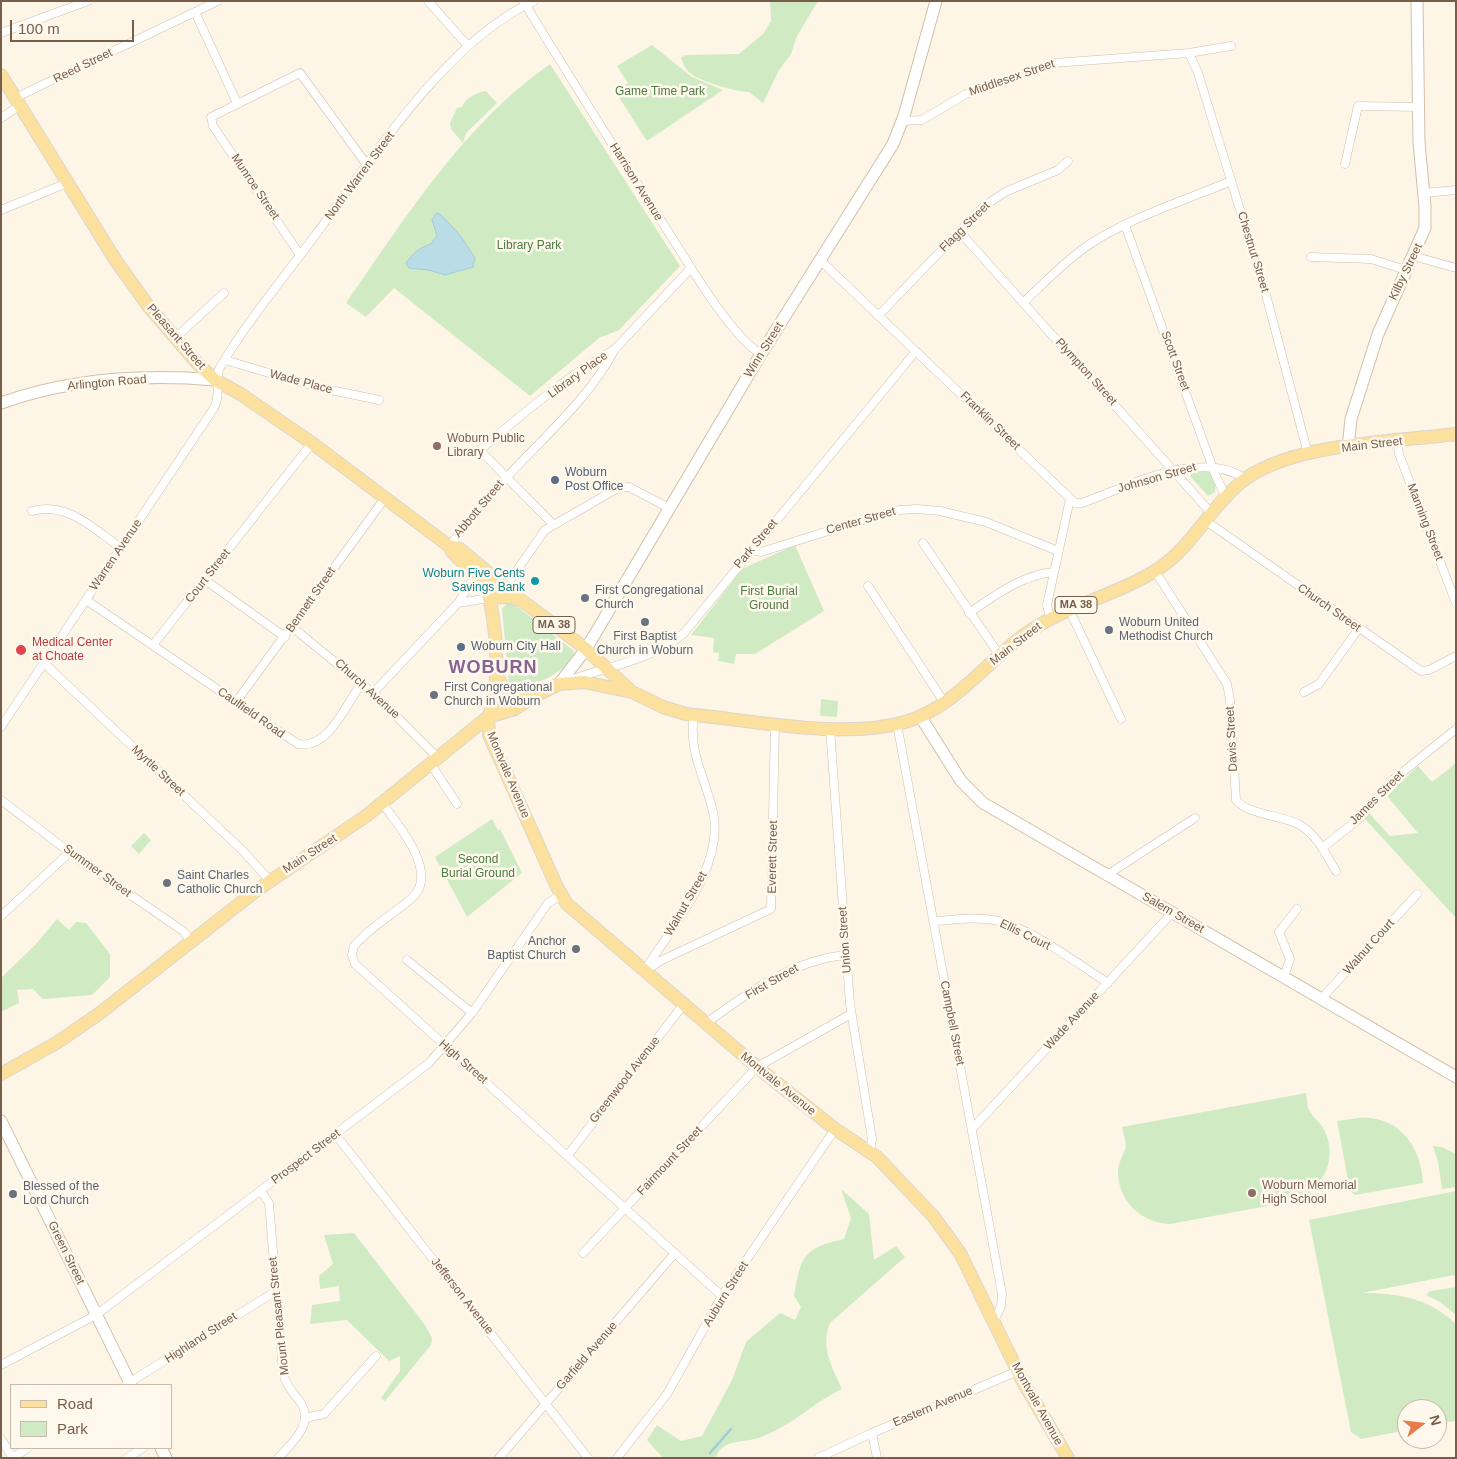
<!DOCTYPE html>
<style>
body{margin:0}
#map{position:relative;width:1457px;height:1459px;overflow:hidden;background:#fdf6e6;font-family:Arial,sans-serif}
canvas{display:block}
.frame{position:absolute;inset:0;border:2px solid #775e4a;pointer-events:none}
.legend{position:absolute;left:10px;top:1384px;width:162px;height:65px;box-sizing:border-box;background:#fff9ed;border:1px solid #c9bbac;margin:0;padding:6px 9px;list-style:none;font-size:15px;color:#775e4a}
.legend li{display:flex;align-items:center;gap:10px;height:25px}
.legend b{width:25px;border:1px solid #c9bbac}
.north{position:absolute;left:1397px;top:1399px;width:50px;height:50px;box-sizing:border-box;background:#fff9ed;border:1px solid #c9bbac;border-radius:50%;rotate:74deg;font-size:14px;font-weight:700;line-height:20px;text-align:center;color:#775e4a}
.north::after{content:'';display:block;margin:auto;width:18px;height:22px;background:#e87b4a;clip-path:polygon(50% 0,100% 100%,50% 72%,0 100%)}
.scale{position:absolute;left:10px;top:20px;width:124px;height:22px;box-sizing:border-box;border:2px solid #775e4a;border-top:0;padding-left:6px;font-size:15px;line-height:18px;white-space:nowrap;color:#775e4a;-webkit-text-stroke:4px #fff9ed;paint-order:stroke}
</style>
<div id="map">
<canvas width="1457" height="1459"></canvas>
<div class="frame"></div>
<ul class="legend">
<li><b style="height:6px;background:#fce19e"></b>Road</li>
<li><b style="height:14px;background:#d0ebc4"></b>Park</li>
</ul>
<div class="north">N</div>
<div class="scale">100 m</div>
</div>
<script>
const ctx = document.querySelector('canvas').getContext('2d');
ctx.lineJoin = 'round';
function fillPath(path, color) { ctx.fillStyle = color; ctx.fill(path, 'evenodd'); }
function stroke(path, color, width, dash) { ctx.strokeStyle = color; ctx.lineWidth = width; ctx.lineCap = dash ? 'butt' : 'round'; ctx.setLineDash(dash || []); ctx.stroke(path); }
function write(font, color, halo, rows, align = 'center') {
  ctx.font = font + ' Arial,sans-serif'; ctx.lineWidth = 5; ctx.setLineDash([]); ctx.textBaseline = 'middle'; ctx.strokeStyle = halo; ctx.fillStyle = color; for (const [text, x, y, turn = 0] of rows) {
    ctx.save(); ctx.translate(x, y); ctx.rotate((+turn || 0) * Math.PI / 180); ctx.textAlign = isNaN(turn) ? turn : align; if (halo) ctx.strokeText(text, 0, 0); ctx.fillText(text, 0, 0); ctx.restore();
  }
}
fillPath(new Path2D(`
 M770,1h48l-21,35 -6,18 -12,16 -16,33 -14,-11c-13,0 -51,-11 -60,-20 -4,-3 -6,-9 -8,-14l4,-3 54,-1 24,-20 8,-13z
 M652,45l40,32 31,13 -76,51 -32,-50 13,-8 -11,-17z
 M550,64l130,202 -61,64 -20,8 -69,58 -136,-108 -28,29 -20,-14c60,-86 117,-178 204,-239z
 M486,91l11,12 -31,30 -3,10 -12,-14 -1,-6 7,-15 5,-1c4,-10 14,-14 24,-16z
 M1209,469l7,14 -1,9 -7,4 -18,-20 3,-5z
 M795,545l29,66 -69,43h-19l-2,10 -16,-3 1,-8 -6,-1 1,-14 -23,-3 51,-66z
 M507,603l7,1 60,47c0,19 -44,36 -59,40l-5,-4 -1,-4 -7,-74z
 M821,699l17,2 -1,16 -17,-1z
 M1456,763v155l-92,-100 5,-5 21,23 28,-3 -31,-37 31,-30 14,16z
 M492,819l6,11 2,-1 22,44 -55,44 -32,-60z
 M144,833l7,7 -12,14 -8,-8z
 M57,919l12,11 7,-8 10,1 24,31v23l-18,18 -49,4 -10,-10 -16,1 2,13 -18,9v-34l35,-34z
 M1306,1093c1,6 1,15 4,19 5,8 13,12 16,22 12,30 -7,61 -37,68l-119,22c-29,-1 -52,-23 -52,-52 0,-10 6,-17 8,-26 0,-5 -3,-13 -4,-19z
 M1358,1118c40,-3 63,27 65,65l-68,12 -5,-4 -13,-70z
 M1433,1146l9,1 14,7v33l-14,2 -4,-27z
 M841,1189l28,25 5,46 22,-14 9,11 -75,66c-10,24 2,44 12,66 -30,14 -50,37 -81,48 -18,7 -36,0 -46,21h-52l-16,-18 10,-15 24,16 21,-5 30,-56 14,-38 34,-29 15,7 6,-13 -7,-11c7,-41 10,-48 50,-57l7,-21z
 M1456,1191v88l-2,-4 -92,18c36,0 67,5 94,31v97l-19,3v-15h-30v21l-46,9 -10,-7 -42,-212z
 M354,1233l71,92 7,13 -1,7 -46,56 -4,-3 19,-27v-15l-11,5 -42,-41 -37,4 2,-19 28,-4 -1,-15 -19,3 -1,-13 14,-12 -9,-29z
 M1456,1287v28l-16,-13 -14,-7 4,-4z`), '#d0ebc4');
const water = new Path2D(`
 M437,213l3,1 20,21 15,23 -2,9 -28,8 -16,-5 -20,-2 -3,-5c8,-11 13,-15 25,-19l6,-9 -5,-15z`);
fillPath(water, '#badce7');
stroke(water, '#a0cbd9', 1);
stroke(new Path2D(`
 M710,1453l21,-24`), '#a0cbd9', 2.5);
const street = new Path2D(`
 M428,1l40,45
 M523,1c48,78 97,156 146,232 21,33 61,102 92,121
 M195,12l42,91
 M1,33l87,-32
 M1189,53l9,20 67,218 43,163
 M15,98l203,-97
 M1,118l18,-12
 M902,121l20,-1 44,-26 88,-31 135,-10 42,-7
 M1345,164l13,-58 61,1
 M1424,193l32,-3
 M1,210l66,-27
 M1125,225l90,249 10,22
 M959,231l253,283
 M300,255l-87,-129 -2,-9 89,-44 67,92
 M1413,256l43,12
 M1311,257l60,2 35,11
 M820,260l255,243h7c47,-17 118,-55 164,-24
 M1024,302c20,-19 40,-40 63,-56 43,-29 97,-45 144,-65
 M878,316l105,-109 22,-15 53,-22 10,-9
 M175,338l49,-45
 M615,349l76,-81
 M225,360l91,27 63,13
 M1397,441l2,13 57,149
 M32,511c35,-10 62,18 89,37
 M1206,521l215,150 8,-1 27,-14
 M923,543l77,113
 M449,546c20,-24 39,-49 60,-71 37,-40 81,-78 106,-126 -49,28 -93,65 -135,101 24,25 48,49 73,74
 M751,550l10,2 112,-35 26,-7 18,-1 23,2 46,11 72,29
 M1155,571l72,113 3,16 6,100c12,15 47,15 64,25 17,10 26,30 36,46
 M205,580l80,57
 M506,586l39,-56 73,-42 11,-1 40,21
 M868,586l76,116
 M86,600l212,144c31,6 48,-41 64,-61
 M458,603l18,-29
 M1069,609l52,110
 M969,613c25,-17 53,-38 84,-41
 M1050,618l-3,-13 23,-106
 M292,627l81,66 64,64
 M153,645l159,-202
 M44,663l200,189 26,29
 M573,679c34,-12 84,-21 111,-46l232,-282
 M1304,692l15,-8 40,-56
 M373,693l85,-90 31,-5
 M236,702l149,-204
 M897,724l105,570 -1,12 -7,15
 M1,727l213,-319c7,-12 1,-26 5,-39 26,-45 64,-90 95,-132 58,-78 131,-195 220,-236
 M830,728l20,276 22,135 -2,12
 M430,763l27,41
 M1,800l80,61 102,70 8,10
 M382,803c15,20 57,69 31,94 -19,17 -43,30 -59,49l-2,9 3,9 367,332
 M1322,848l38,-30 34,-39 62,-50
 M1107,875l88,-57
 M1,916l69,-64
 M933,921c21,-1 44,-5 65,0 34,8 80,43 110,62
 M407,960l65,53
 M647,967c27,-43 78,-102 66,-155 -8,-36 -25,-59 -19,-97
 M645,971l17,-11 109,-51 4,-185
 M1284,977l6,-18 -11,-27 18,-23
 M1321,999l96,-105
 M705,1024c42,-31 88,-64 141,-69
 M972,1129l200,-216
 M335,1134l253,324
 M568,1155l115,-150
 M261,1191l8,12 14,169c2,11 8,18 15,27 19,23 -5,43 -20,59
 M583,1253l174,-186 94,-53
 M1,1365l95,-50 333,-252 43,-50 76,-110 13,-8
 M127,1384l149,-93
 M305,1418l19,-4 52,-58
 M1,1439l12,19
 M12,1458l16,-10
 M127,1458l16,-10
 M499,1458l176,-205
 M617,1458l50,-64 55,-98 113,-167
 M818,1458l54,-25
 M877,1458l-5,-25 146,-62`);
const secondary = new Path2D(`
 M1,403c68,-24 143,-29 214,-23
 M1348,447l3,-28 27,-85 47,-106v-21l-6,-65 -2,-141
 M559,684l27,-35 175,-295 132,-210 11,-28 32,-115
 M920,716l41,65 22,22 473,274
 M1,1121l130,264
 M161,1448l5,10`);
const primary = new Path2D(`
 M1,75l115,186 33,46 48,56 18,17 24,13 73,50 137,103 11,3 61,51 65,49 46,43 31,15 23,7c65,6 157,26 219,8 49,-14 82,-61 122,-89 40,-28 88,-37 128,-62 36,-22 53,-61 84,-87 47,-41 155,-42 217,-50
 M451,550c8,13 25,19 32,32 14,24 19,112 5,135
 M489,598l19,-1 13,3
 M498,676c6,18 16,25 35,21
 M488,717l1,18 68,152 10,17 190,163 78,62 42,28 56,59 27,37 63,129 45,76
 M1,1074l57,-32 42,-29 157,-123 109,-74 122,-99 27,-8 18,-12 26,-13 25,-2 48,10`);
stroke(street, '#cfbeac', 9);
stroke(secondary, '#d2bfa9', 13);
stroke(primary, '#dcd5d0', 14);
stroke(street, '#fff', 8);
stroke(secondary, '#fff', 11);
stroke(primary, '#fce19e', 12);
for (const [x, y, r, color] of [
 [437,446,5,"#8d6e63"],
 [555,480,5,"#5c6f8a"],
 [535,581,5,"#0f9aa8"],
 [585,598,5,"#6b7280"],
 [645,622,5,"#6b7280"],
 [1109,630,5,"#6b7280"],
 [461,647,5,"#5c6f8a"],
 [21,650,6,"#e0444e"],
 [434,695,5,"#6b7280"],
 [167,883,5,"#6b7280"],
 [576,949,5,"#6b7280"],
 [1252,1193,5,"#8d6e63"],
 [13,1194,5,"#6b7280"]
]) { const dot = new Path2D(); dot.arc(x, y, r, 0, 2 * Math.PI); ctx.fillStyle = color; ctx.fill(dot); stroke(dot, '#fff9ed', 2); }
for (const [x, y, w] of [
 [1076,605,42],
 [554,625,42]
]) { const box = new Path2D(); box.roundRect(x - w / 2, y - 8.5, w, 17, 4); ctx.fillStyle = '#fff9ed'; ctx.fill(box); stroke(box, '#775e4a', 1); }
write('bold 11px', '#775e4a', null, [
 ["MA 38",1076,605],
 ["MA 38",554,625]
]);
write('12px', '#775e4a', '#fff9ed', [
 ["Reed Street",83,66,-26],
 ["Middlesex Street",1012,78,-19],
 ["North Warren Street",360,176,-53],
 ["Harrison Avenue",636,182,58],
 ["Munroe Street",255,187,56],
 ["Flagg Street",965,227,-45],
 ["Chestnut Street",1253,252,73],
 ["Kilby Street",1406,272,-64],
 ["Pleasant Street",176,337,49],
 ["Winn Street",764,350,-58],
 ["Scott Street",1175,361,70],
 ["Plympton Street",1086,372,48],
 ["Library Place",578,375,-36],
 ["Wade Place",301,382,15],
 ["Arlington Road",107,383,-5],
 ["Franklin Street",990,421,44],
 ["Main Street",1372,445,-7],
 ["Johnson Street",1157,478,-16],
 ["Abbott Street",479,509,-50],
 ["Center Street",861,521,-16],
 ["Manning Street",1425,522,69],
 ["Park Street",756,544,-50],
 ["Warren Avenue",116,555,-56],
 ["Court Street",208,576,-52],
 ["Bennett Street",311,600,-55],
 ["Church Street",1329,608,35],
 ["Main Street",1016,644,-38],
 ["Church Avenue",367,689,42],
 ["Caulfield Road",251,713,35],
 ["Davis Street",1232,739,-93],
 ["Myrtle Street",158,771,43],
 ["Montvale Avenue",508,775,67],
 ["James Street",1377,798,-45],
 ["Main Street",310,854,-33],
 ["Everett Street",773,857,-89],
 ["Summer Street",97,871,36],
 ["Walnut Street",686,904,-60],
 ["Salem Street",1173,913,30],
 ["Ellis Court",1025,935,26],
 ["Union Street",845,940,-94],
 ["Walnut Court",1369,947,-48],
 ["First Street",772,982,-30],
 ["Wade Avenue",1072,1021,-47],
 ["Campbell Street",952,1023,79],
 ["High Street",463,1062,41],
 ["Greenwood Avenue",625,1080,-52],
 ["Montvale Avenue",778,1084,39],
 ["Prospect Street",306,1157,-37],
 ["Fairmount Street",670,1161,-47],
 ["Green Street",66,1253,64],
 ["Auburn Street",726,1294,-58],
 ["Jefferson Avenue",462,1296,52],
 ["Mount Pleasant Street",279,1316,-96],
 ["Highland Street",201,1338,-33],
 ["Garfield Avenue",587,1356,-49],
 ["Montvale Avenue",1037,1404,61],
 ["Eastern Avenue",933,1407,-23]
]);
write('12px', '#4d7c42', '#fff9ed', [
 ["Game Time Park",660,92],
 ["Library Park",529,246],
 ["First Burial",769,592],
 ["Ground",769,606],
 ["Second",478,860],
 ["Burial Ground",478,874]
]);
write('12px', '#785e54', '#fff9ed', [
 ["Woburn Public",447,439],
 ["Library",447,453],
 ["Woburn Memorial",1262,1186],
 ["High School",1262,1200]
], 'left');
write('12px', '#4e5e75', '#fff9ed', [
 ["Woburn",565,473],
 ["Post Office",565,487],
 ["Woburn City Hall",471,647]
], 'left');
write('12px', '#0d838f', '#fff9ed', [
 ["Woburn Five Cents",525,574],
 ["Savings Bank",525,588]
], 'right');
write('12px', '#5b616d', '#fff9ed', [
 ["First Congregational",595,591],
 ["Church",595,605],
 ["Woburn United",1119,623],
 ["Methodist Church",1119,637],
 ["First Baptist",645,637,"center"],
 ["Church in Woburn",645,651,"center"],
 ["First Congregational",444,688],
 ["Church in Woburn",444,702],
 ["Saint Charles",177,876],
 ["Catholic Church",177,890],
 ["Anchor",566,942,"right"],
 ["Baptist Church",566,956,"right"],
 ["Blessed of the",23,1187],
 ["Lord Church",23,1201]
], 'left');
write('12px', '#be3a42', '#fff9ed', [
 ["Medical Center",32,643],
 ["at Choate",32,657]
], 'left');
ctx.letterSpacing = '1px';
write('bold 18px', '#876293', '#fff9ed', [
 ["WOBURN",493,668]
]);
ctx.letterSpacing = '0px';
</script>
